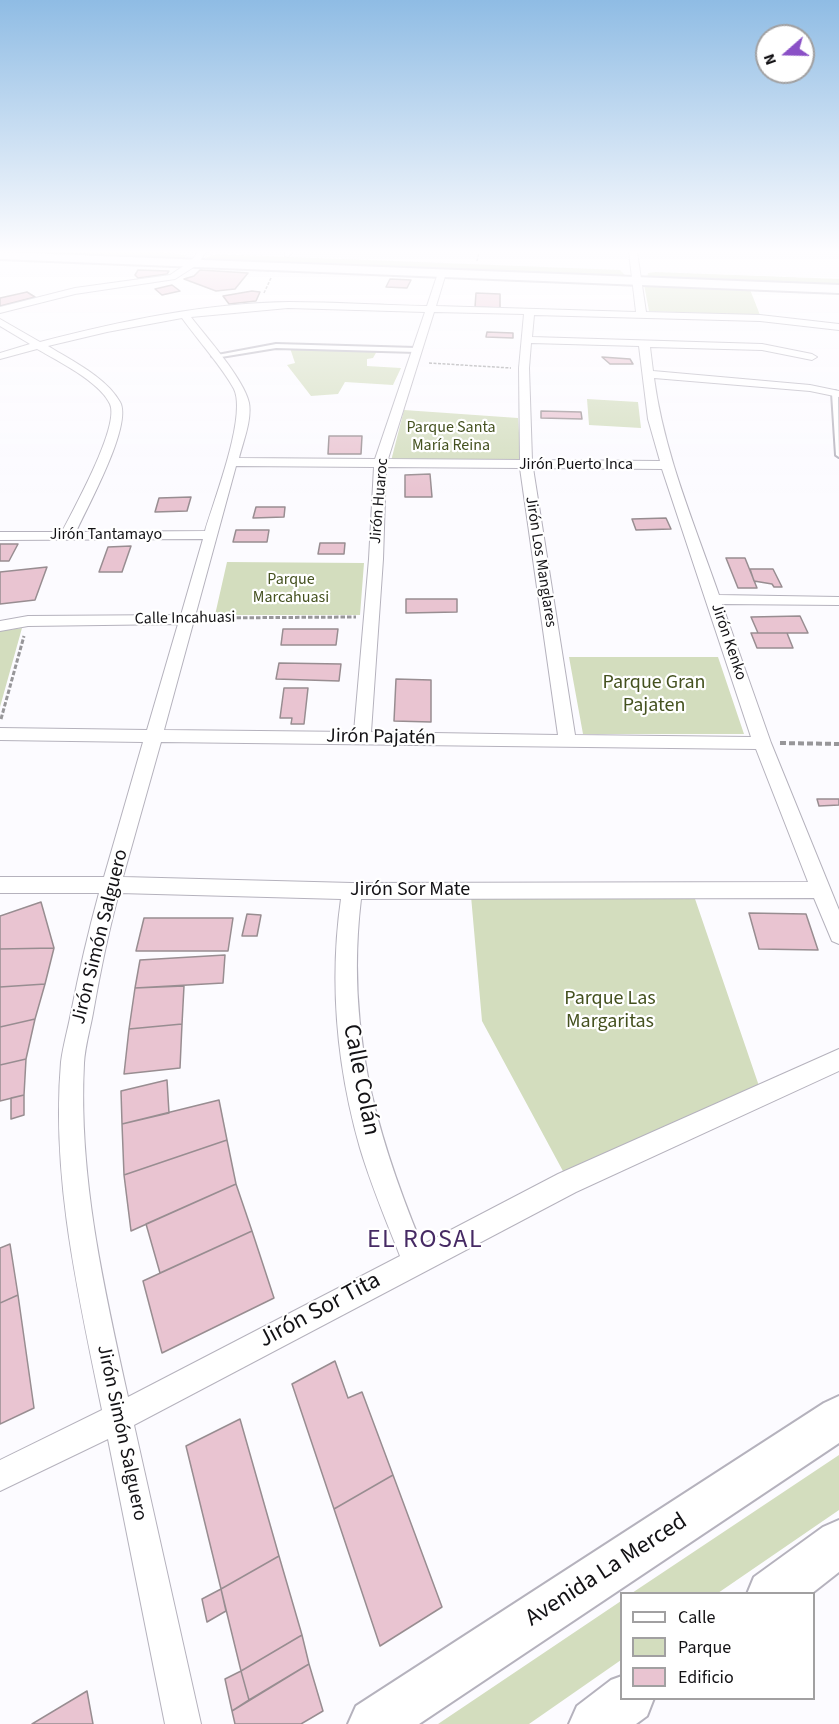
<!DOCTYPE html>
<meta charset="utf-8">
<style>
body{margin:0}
#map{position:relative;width:839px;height:1724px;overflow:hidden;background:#fcfbff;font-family:"Source Sans 3",sans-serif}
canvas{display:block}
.legend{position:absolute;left:620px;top:1592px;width:195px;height:108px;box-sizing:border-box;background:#fff;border:2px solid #a1a0a1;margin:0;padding:8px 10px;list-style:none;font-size:18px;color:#131215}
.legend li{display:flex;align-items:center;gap:12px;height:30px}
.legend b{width:30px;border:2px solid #a1a0a1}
.north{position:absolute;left:755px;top:24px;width:60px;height:60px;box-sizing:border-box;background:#fff;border:2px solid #a1a0a1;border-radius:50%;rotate:250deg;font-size:16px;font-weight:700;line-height:24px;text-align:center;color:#131215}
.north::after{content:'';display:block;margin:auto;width:21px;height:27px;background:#8a50c6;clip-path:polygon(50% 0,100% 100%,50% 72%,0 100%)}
</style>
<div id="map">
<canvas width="839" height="1724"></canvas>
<ul class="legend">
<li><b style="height:8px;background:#fff"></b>Calle</li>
<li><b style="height:16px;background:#d3ddbe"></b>Parque</li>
<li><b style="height:16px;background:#e9c4d1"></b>Edificio</li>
</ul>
<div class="north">N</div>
</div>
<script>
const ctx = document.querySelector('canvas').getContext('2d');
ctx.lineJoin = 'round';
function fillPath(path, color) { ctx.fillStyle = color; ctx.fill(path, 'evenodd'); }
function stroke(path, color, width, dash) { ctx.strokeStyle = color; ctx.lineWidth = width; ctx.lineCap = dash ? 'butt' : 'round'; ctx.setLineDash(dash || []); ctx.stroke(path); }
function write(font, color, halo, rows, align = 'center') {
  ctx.font = font + ' "Source Sans 3",sans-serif'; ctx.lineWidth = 4.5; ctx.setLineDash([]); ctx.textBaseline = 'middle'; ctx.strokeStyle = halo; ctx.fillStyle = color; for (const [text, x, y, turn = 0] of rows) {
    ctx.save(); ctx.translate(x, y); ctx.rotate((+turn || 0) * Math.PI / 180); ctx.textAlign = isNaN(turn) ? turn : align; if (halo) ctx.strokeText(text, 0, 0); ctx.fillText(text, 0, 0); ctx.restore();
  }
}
fillPath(new Path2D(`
 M0,252h160l26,3 -2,4 -7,2 -177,-7z
 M216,254l404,16 6,6 -421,-16 2,-3z
 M655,272l184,7v9l-192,-10 1,-5z
 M644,284l105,3 11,28 -111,-4z
 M290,348l87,3 -4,7 -6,1v7l34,2 -8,17 -48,-3 -7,12 -27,2 -24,-31 8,-2z
 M587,399l51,3 3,26 -52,-3z
 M404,410l114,8 3,45 -130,-2z
 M227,562l137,1 -4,52h-145z
 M22,628l-22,79v-76z
 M569,657h149l26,77h-161z
 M693,893l66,193 -195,87 -82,-152 -11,-125z
 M839,1455v55l-121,83h-86z
 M621,1601v59l-92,64h-91z`), '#d3ddbe');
const building = new Path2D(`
 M138,270l31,1 -2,3 -29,4 -3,-3z
 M200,270l48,3 -13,16 -19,2 -32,-12 10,-3z
 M390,279l21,1 -4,8 -21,-1z
 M172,285l8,6 -18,4 -7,-6z
 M252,291l8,1 -4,9 -27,3 -6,-8z
 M27,292l8,5 -35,9v-8z
 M476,293l24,1v14l-25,-1z
 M487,332l26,1v5l-27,-1z
 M602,357l28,2 3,5h-23z
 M541,411l40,1 1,7 -41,-1z
 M329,436h33l-1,18h-33z
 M430,474l2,23h-27v-22z
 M191,497l-4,14 -32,1 4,-14z
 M256,507h29l-1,10 -31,1z
 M666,518l5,11 -35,1 -4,-11z
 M236,530h33l-2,12h-34z
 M320,543h25l-1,11h-26z
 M0,544h18l-9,17h-9z
 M131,546l-9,26h-23l9,-25z
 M726,558h19l12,30h-19z
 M47,567l-12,33 -35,4v-32z
 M750,569h23l9,18h-8l-2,-3 -18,-3z
 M406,599h51v13l-51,1z
 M800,616l8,17h-50l-7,-16z
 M283,629h55l-2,16h-55z
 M751,633h36l6,15h-36z
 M279,663l62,1 -2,17 -63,-2z
 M396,679l35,1v42l-37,-1z
 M284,688h24l-4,36h-13l1,-6h-12z
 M817,799h22v6l-20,1z
 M41,902l13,46 -54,1v-33z
 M749,913l57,1 12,36 -59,-1z
 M247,914l14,1 -4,21h-15z
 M144,918h89l-5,33h-92z
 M54,948l-9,36 -45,3v-38z
 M225,955l-2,28 -88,5 5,-28z
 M45,984l-10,35 -35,8v-40z
 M184,986l-2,38 -53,5 6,-41z
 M35,1019l-9,40 -26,6v-38z
 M182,1024l-2,44 -56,6 5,-45z
 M26,1059l-2,36 -24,6v-36z
 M167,1080l2,33 -47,11 -1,-33z
 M24,1095v20l-13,4v-21z
 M219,1100l8,40 -103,35 -2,-51z
 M227,1140l9,44 -105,47 -7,-56z
 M236,1184l16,47 -92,42 -14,-49z
 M252,1231l22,67 -112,55 -19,-72z
 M10,1244l8,51 -18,8v-55z
 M18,1295l16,113 -34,16v-121z
 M335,1361l13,37 14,-6 31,83 -59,34 -42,-125z
 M240,1419l39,137 -58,33 -35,-143z
 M393,1475l49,132 -62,39 -46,-137z
 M279,1556l23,79 -61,36 -20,-82z
 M221,1589l5,22 -19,11 -5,-23z
 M302,1635l7,29 -60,36 -8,-29z
 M309,1664l14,47 -22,13h-66l-3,-13z
 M241,1671l8,29 -17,11 -7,-32z
 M87,1691l6,33h-61z`);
fillPath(building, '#e9c4d1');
stroke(building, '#988d91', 1.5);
const service = new Path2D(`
 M276,344l140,4 3,2 -3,2 -140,-4 -61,10 -3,-2z
 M835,391l3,2 1,64 -3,-2 -4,-62z`);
const minor = new Path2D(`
 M198,252h8l-9,13 -22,14 -100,15 -75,19v-6l75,-19 95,-13 21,-14z
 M285,252h8l-5,5 -3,-1z
 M629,252h8l9,60 114,3 79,9v6l-79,-9 -226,-6 -2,22 230,7 50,10 5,3 -5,3 -50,-10 -112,-3 3,24 157,14 29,6v6l-29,-6 -156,-13c10,75 40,145 65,217l120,2v8l-117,-1 49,139 68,167v34l-7,-3 -18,-43 -453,1c-15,126 13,230 61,346l136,-71 281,-125v22l-263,121 -442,233 67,299h-36l-57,-285 -108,52v-31l102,-50c-23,-113 -51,-231 -41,-348 2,-16 7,-33 10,-49 8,-41 17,-80 28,-120h-99v-16h104l39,-135 -143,-2v-12l147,2 31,-106 -150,2 -28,5v-10l28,-5 153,-1 22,-76 -203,1v-8h62c12,-24 58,-106 48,-128 -10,-22 -52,-43 -73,-55l-37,10v-6l30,-9 -30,-18v-7l40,23c81,-21 166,-39 249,-40 46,0 92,3 138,4l11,-33 4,-3 4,3 -10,33 200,6zM288,308l137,4 -50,147 -136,-1c4,-16 13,-38 10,-55 -5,-24 -42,-65 -58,-86zM434,312l90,2 -5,54 1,92 -132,-1zM182,318c15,21 41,50 52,71 13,27 -20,111 -29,142l-129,1c11,-25 57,-107 44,-130 -14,-25 -48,-41 -72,-56l59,-14zM531,343l108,3 9,73 12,42 -128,-1 -3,-92zM236,466l138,1 -5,92 -15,173 -190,-2zM386,467l134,1 38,267 -187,-3 12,-173zM533,468l129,1 89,268 -176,-2zM161,742l595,7 52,133 -456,1 -229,-6zM119,893l222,6c-12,84 -4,168 19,249 11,37 26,72 40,108l-272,141c-24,-109 -50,-221 -44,-334 1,-17 6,-33 9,-50 7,-40 15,-80 26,-120z`);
const secondary = new Path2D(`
 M0,252l839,33v8l-839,-34z
 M839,1396v47l-420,281h-71l8,-18 468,-303z
 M839,1520v52l-28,22h-64l7,-17 69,-50z
 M622,1676v22h32l-7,18 -11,8h-67l8,-18 34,-26z`);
stroke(service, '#b5b2bd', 4);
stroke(minor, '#b5b2bd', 2);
stroke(secondary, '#b5b2bd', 4);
stroke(new Path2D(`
 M477,261l2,-9
 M264,293l7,-15
 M429,363l82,5`), '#979699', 1.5, [3, 1.5]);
stroke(new Path2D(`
 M204,618l152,-1
 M1,719l23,-83`), '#979699', 3, [4.5, 2]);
stroke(new Path2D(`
 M780,743l59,1`), '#979699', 4, [6, 3]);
fillPath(service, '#fff');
fillPath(minor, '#fff');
fillPath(secondary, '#fff');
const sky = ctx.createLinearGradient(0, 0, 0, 493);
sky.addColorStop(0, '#8fbce4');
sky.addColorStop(0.51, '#fefdff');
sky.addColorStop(1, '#fefdff00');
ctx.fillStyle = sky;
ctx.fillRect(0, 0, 839, 493);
write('16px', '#44511f', '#fff', [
 ["Parque Santa",451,428],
 ["María Reina",451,446],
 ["Parque",291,580],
 ["Marcahuasi",291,598]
]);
write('16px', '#131215', '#fff', [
 ["Jirón Puerto Inca",576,465],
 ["Jirón Huaroc",380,501,-85],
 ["Jirón Tantamayo",106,535],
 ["Jirón Los Manglares",540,562,81],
 ["Calle Incahuasi",185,619,-1],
 ["Jirón Kenko",728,642,71]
]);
write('20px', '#44511f', '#fff', [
 ["Parque Gran",654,684],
 ["Pajaten",654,707],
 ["Parque Las",610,1000],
 ["Margaritas",610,1023]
]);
write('20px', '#131215', '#fff', [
 ["Jirón Pajatén",381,738,1],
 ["Jirón Sor Mate",410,891],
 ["Jirón Simón Salguero",101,937,-76],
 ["Jirón Simón Salguero",121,1433,78]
]);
write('24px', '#131215', '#fff', [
 ["Calle Colán",360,1080,79],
 ["Jirón Sor Tita",320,1311,-28],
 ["Avenida La Merced",607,1571,-33]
]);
ctx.letterSpacing = '1.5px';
write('26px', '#462a64', '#fff', [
 ["EL ROSAL",425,1241]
]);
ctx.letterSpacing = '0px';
</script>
